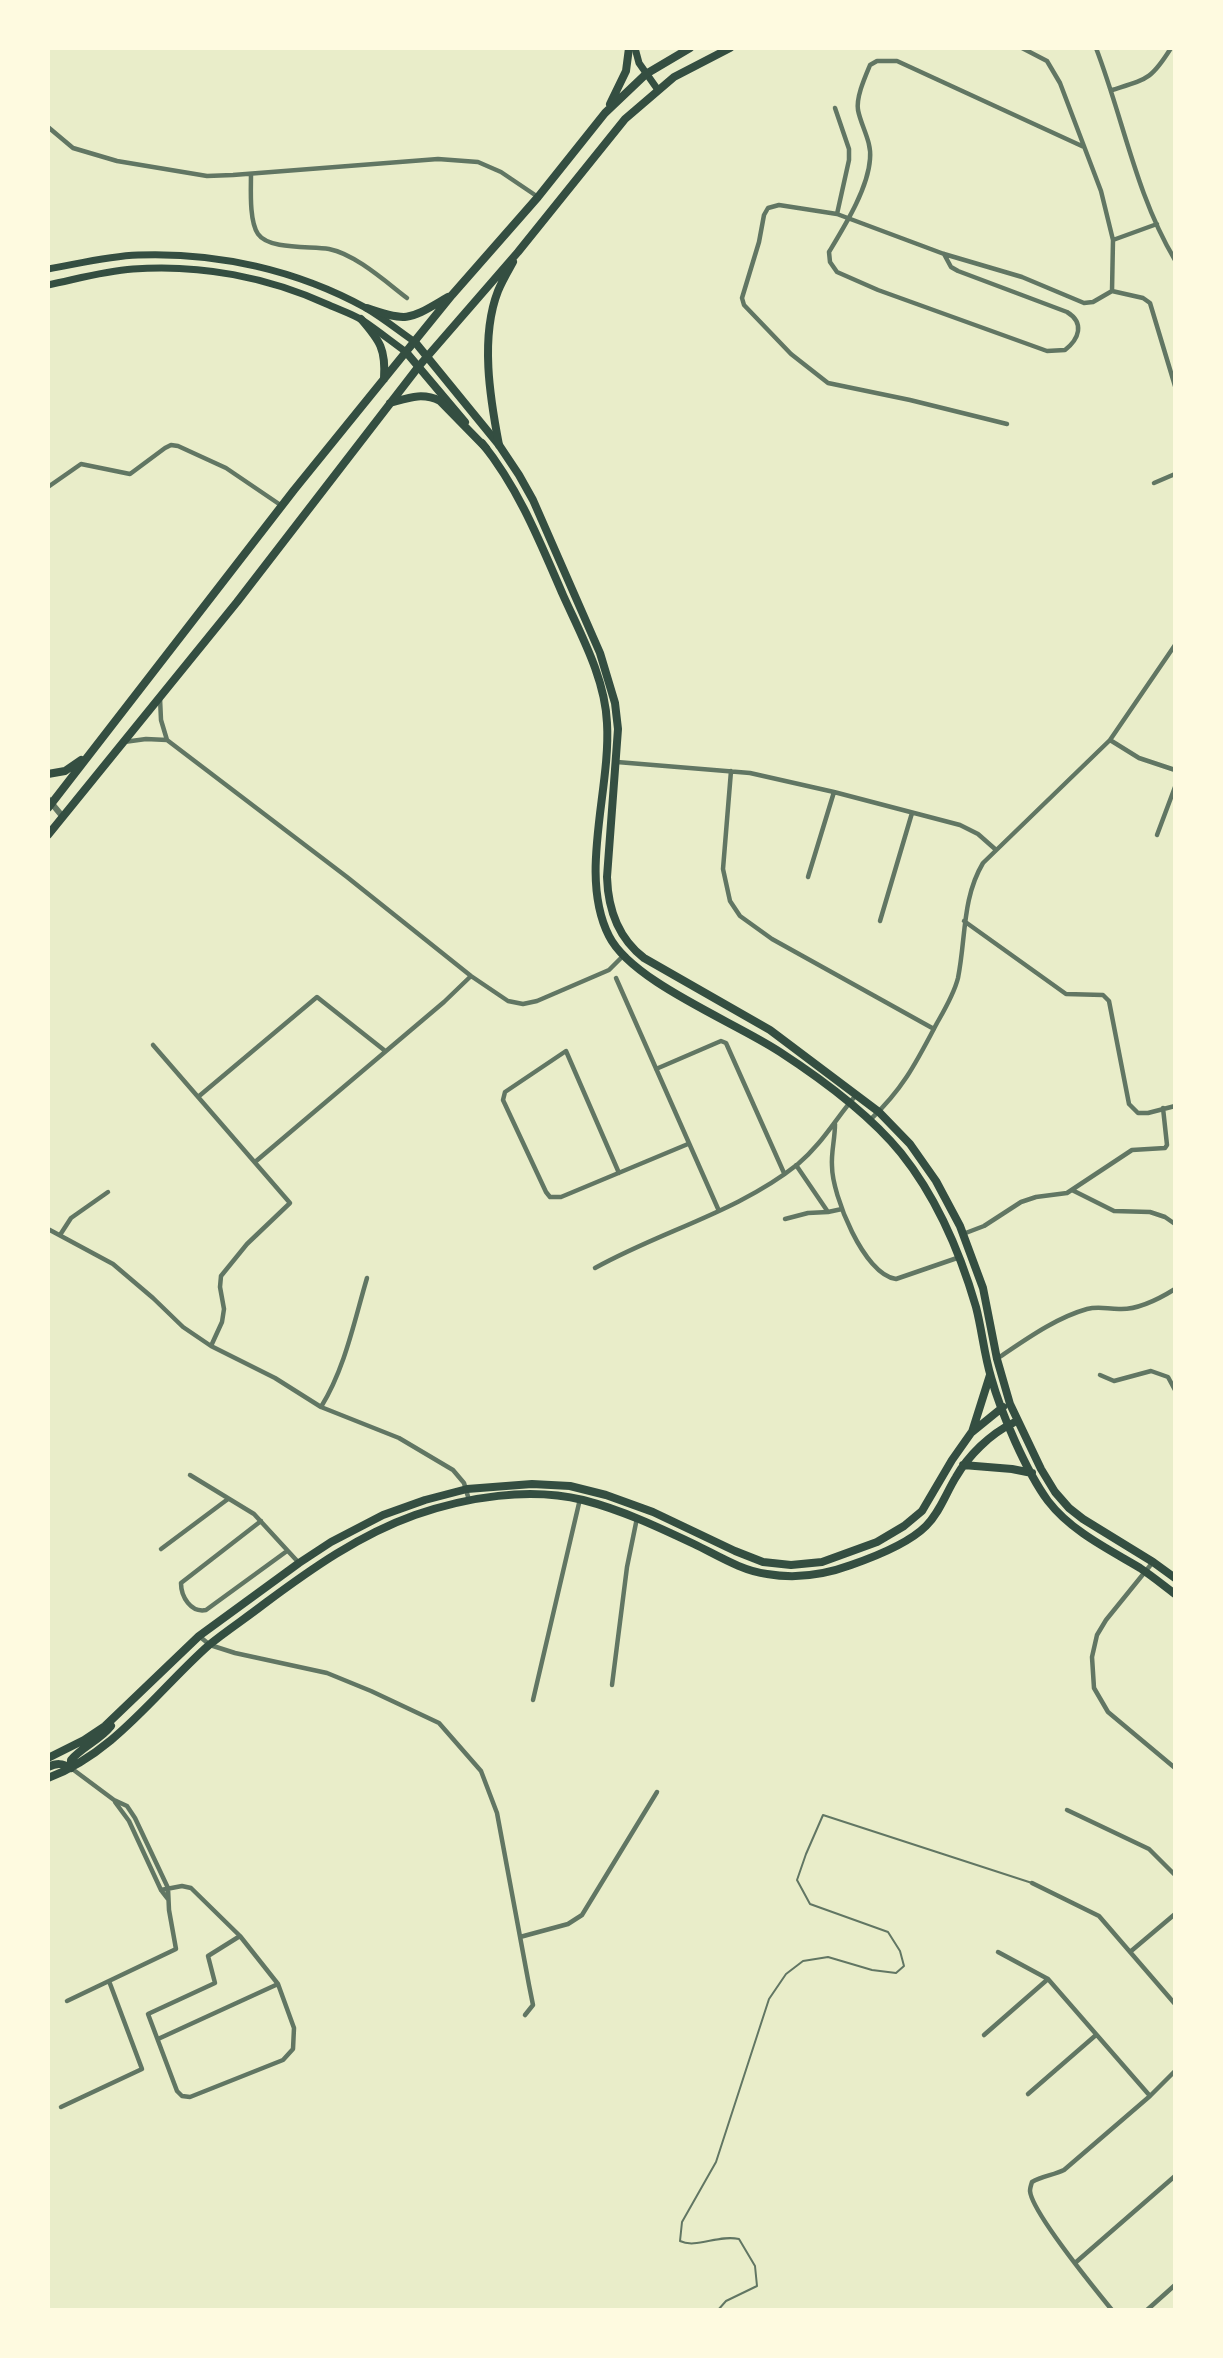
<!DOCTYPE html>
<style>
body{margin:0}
#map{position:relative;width:1223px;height:2358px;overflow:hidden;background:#e9edc9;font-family:Overpass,sans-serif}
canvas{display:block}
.frame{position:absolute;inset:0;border:50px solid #fefae0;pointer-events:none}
</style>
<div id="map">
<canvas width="1223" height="2358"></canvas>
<div class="frame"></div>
</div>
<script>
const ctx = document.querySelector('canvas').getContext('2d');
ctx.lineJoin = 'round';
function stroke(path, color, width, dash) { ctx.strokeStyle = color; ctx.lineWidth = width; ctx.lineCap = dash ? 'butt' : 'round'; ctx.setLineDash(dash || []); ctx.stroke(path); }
stroke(new Path2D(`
 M718,2310l8,-9 31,-15 -2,-20 -16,-27c-20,-5 -43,10 -59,2l2,-19 34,-60 53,-163 17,-25 17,-13 25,-4 44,13 24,3 8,-7 -4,-15 -12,-19 -78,-28 -13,-24 9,-26 17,-39 209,68`), '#617663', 2);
stroke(new Path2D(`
 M1096,48c27,70 40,147 79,212
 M1112,90c35,-11 39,-10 59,-42
 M835,108l14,41v11l-12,54
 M48,127l25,21 44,13 90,15 26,-1 205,-16 40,3 23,10 37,25
 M251,174c0,15 -2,47 7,60 11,16 52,12 71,15 26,5 57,33 78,49
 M1113,240l44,-16
 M944,254l7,13 7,4 109,41c18,11 12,27 -2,38l-18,1 -169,-61 -41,-18 -7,-10 -1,-10c15,-25 39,-63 41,-93 2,-17 -9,-33 -12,-49 -2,-13 7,-33 12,-45l7,-4h20l187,86
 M1112,291l31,7 7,5 25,83
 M1007,424l-97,-24 -82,-17 -37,-29 -47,-49 -2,-7 17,-56 5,-27 4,-7 11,-3 58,9 107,40 78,23 62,26 9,-1 19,-11 1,-51 -12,-49 -41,-108 -13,-22 -25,-13
 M1154,483l21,-9
 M48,487l33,-23 49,10 35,-26 6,-3 7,1 48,22 56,38
 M160,698l1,22 6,20
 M1110,740l29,18 36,12
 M124,742l22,-3 21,1 180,137 124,99 37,25 15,3 14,-3 72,-31 14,-14
 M617,762l133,11 84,19 126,33 18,9 17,15
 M731,771l-8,98 7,32 10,15 32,23 162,90
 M1157,835l18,-48
 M808,877l26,-85
 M880,921l32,-108
 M964,921l102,73 37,1 6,6 20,103 9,9h10l27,-7
 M616,978l103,233
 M153,1045l137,158 -43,41 -26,32 -1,11 4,22 -2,13 -11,24
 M656,1069l65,-28 5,2 58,130
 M198,1097l119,-100 67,53
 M870,1120c33,-31 46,-57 67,-97 8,-14 17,-29 21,-45 8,-40 4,-80 25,-115l127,-123 65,-95
 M835,1124c0,15 -4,28 -3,42 0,29 32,109 64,113l64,-22
 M255,1162l189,-160 27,-26
 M796,1165l32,47 14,-3
 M619,1173l-53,-122 -61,41 -2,8 43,92 4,5h11l127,-53
 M1072,1190l42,21 36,1 15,5 10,7
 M785,1219l23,-6 20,-1
 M48,1229l65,35 40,34 30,29 28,19 64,32 46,29 78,31 54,32 11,13 5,17
 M963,1234l21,-8 37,-24 15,-5 31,-4 65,-43 33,-2 2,-3 -4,-37
 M60,1235l11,-17 37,-26
 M595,1268c66,-37 143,-56 203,-104 24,-20 38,-46 59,-70
 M998,1358c27,-18 57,-40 89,-49 12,-3 20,0 32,0 19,1 40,-10 56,-20
 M1100,1375l14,6 37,-10 17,6 7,13
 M321,1407c24,-39 33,-85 46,-129
 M190,1475l64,39 45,49
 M261,1521l-80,62c0,14 10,30 25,27l81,-59
 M161,1549l67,-50
 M1153,1562l-47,58 -9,15 -5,22 2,31 14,24 67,56
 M199,1636l11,9 25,8 92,20 44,18 68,32 42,48 16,42 32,172 4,20 -8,10
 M612,1685l15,-118 10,-49
 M533,1700l47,-201
 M115,1802l14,19 32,69 7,9
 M1067,1810l82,39 26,26
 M1032,1883l67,33 76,88
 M161,1890l21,-4 9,2 49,48 38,48 16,44 -1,21 -10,11 -93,37 -8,-1 -5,-5 -29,-77 67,-31 -7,-27 32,-20
 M520,1937l48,-13 14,-9 75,-123
 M998,1952l50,27 102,117
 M1130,1952l45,-38
 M67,2001l109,-52 -7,-39 -1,-22 -33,-70 -8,-12 -13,-6 -43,-32
 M984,2035l64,-56
 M158,2039l120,-55
 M1028,2094l68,-59
 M61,2107l81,-38 -33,-88
 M1075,2263l100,-87
 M1112,2310c-17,-21 -80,-97 -82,-119 0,-3 1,-6 2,-9 10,-6 22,-7 32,-12l86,-74 25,-25
 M1147,2310l28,-25`), '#617663', 4.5);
stroke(new Path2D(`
 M48,799l15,18`), '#617663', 6);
stroke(new Path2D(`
 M635,48l4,15 19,27
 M48,269c29,-5 60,-13 90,-14 79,-3 159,15 228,53 17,10 33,23 49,34
 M48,285c29,-6 56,-14 85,-16 67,-5 135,8 196,36 11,5 23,9 33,15 15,10 30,22 44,32`), '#344e41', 7);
stroke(new Path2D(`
 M415,342l84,103 20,30 14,25 67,153 15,50 3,26 -11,148c1,32 11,61 37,81l126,72 109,82 31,32 26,37 24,45 23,62 14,71 13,45 31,65 14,23 14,16 14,11 70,43 22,16
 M406,352l59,70
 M482,443c37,46 58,99 81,152 18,40 42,83 44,128 4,67 -29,152 2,213 23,46 126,86 171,116 40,26 90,63 121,101 36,45 59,99 75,154 6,23 8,47 15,70 10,36 35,94 57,124 23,30 60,48 92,67 12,8 23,17 35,26
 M972,1432l18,-57
 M963,1465l49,4 20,4
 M48,1758l36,-18 21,-14 94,-90 100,-73 32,-21 52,-27 42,-15 42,-11 65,-5 38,2 36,9 47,17 82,39 28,11 28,3 31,-3 55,-20 27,-16 18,-15 30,-51 19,-27 32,-26
 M48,1767c9,-4 14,-4 23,1
 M71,1768v-8c11,-13 29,-20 40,-34
 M48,1778c67,-25 109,-87 161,-133 17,-14 37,-27 55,-41 47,-35 95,-69 151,-89 52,-18 114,-28 168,-15 39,10 75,27 111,44 23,11 48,27 73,30 29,5 57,1 84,-9 23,-8 58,-22 75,-39 14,-14 20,-33 30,-49 12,-21 34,-43 57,-54`), '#344e41', 8);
stroke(new Path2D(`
 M610,104l16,-33 3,-23
 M367,308c42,15 43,11 81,-11
 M361,319c19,22 25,30 23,60
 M390,403c18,-5 32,-11 50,-2l46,47
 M499,445c-9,-47 -19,-108 -1,-154 4,-10 10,-20 15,-29
 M48,774l17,-3 16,-11
 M48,808l246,-318 158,-195 86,-98 67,-84 41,-39 44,-26
 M48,835l189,-233 182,-236 99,-114 107,-133 49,-42 56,-29`), '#344e41', 8);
</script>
